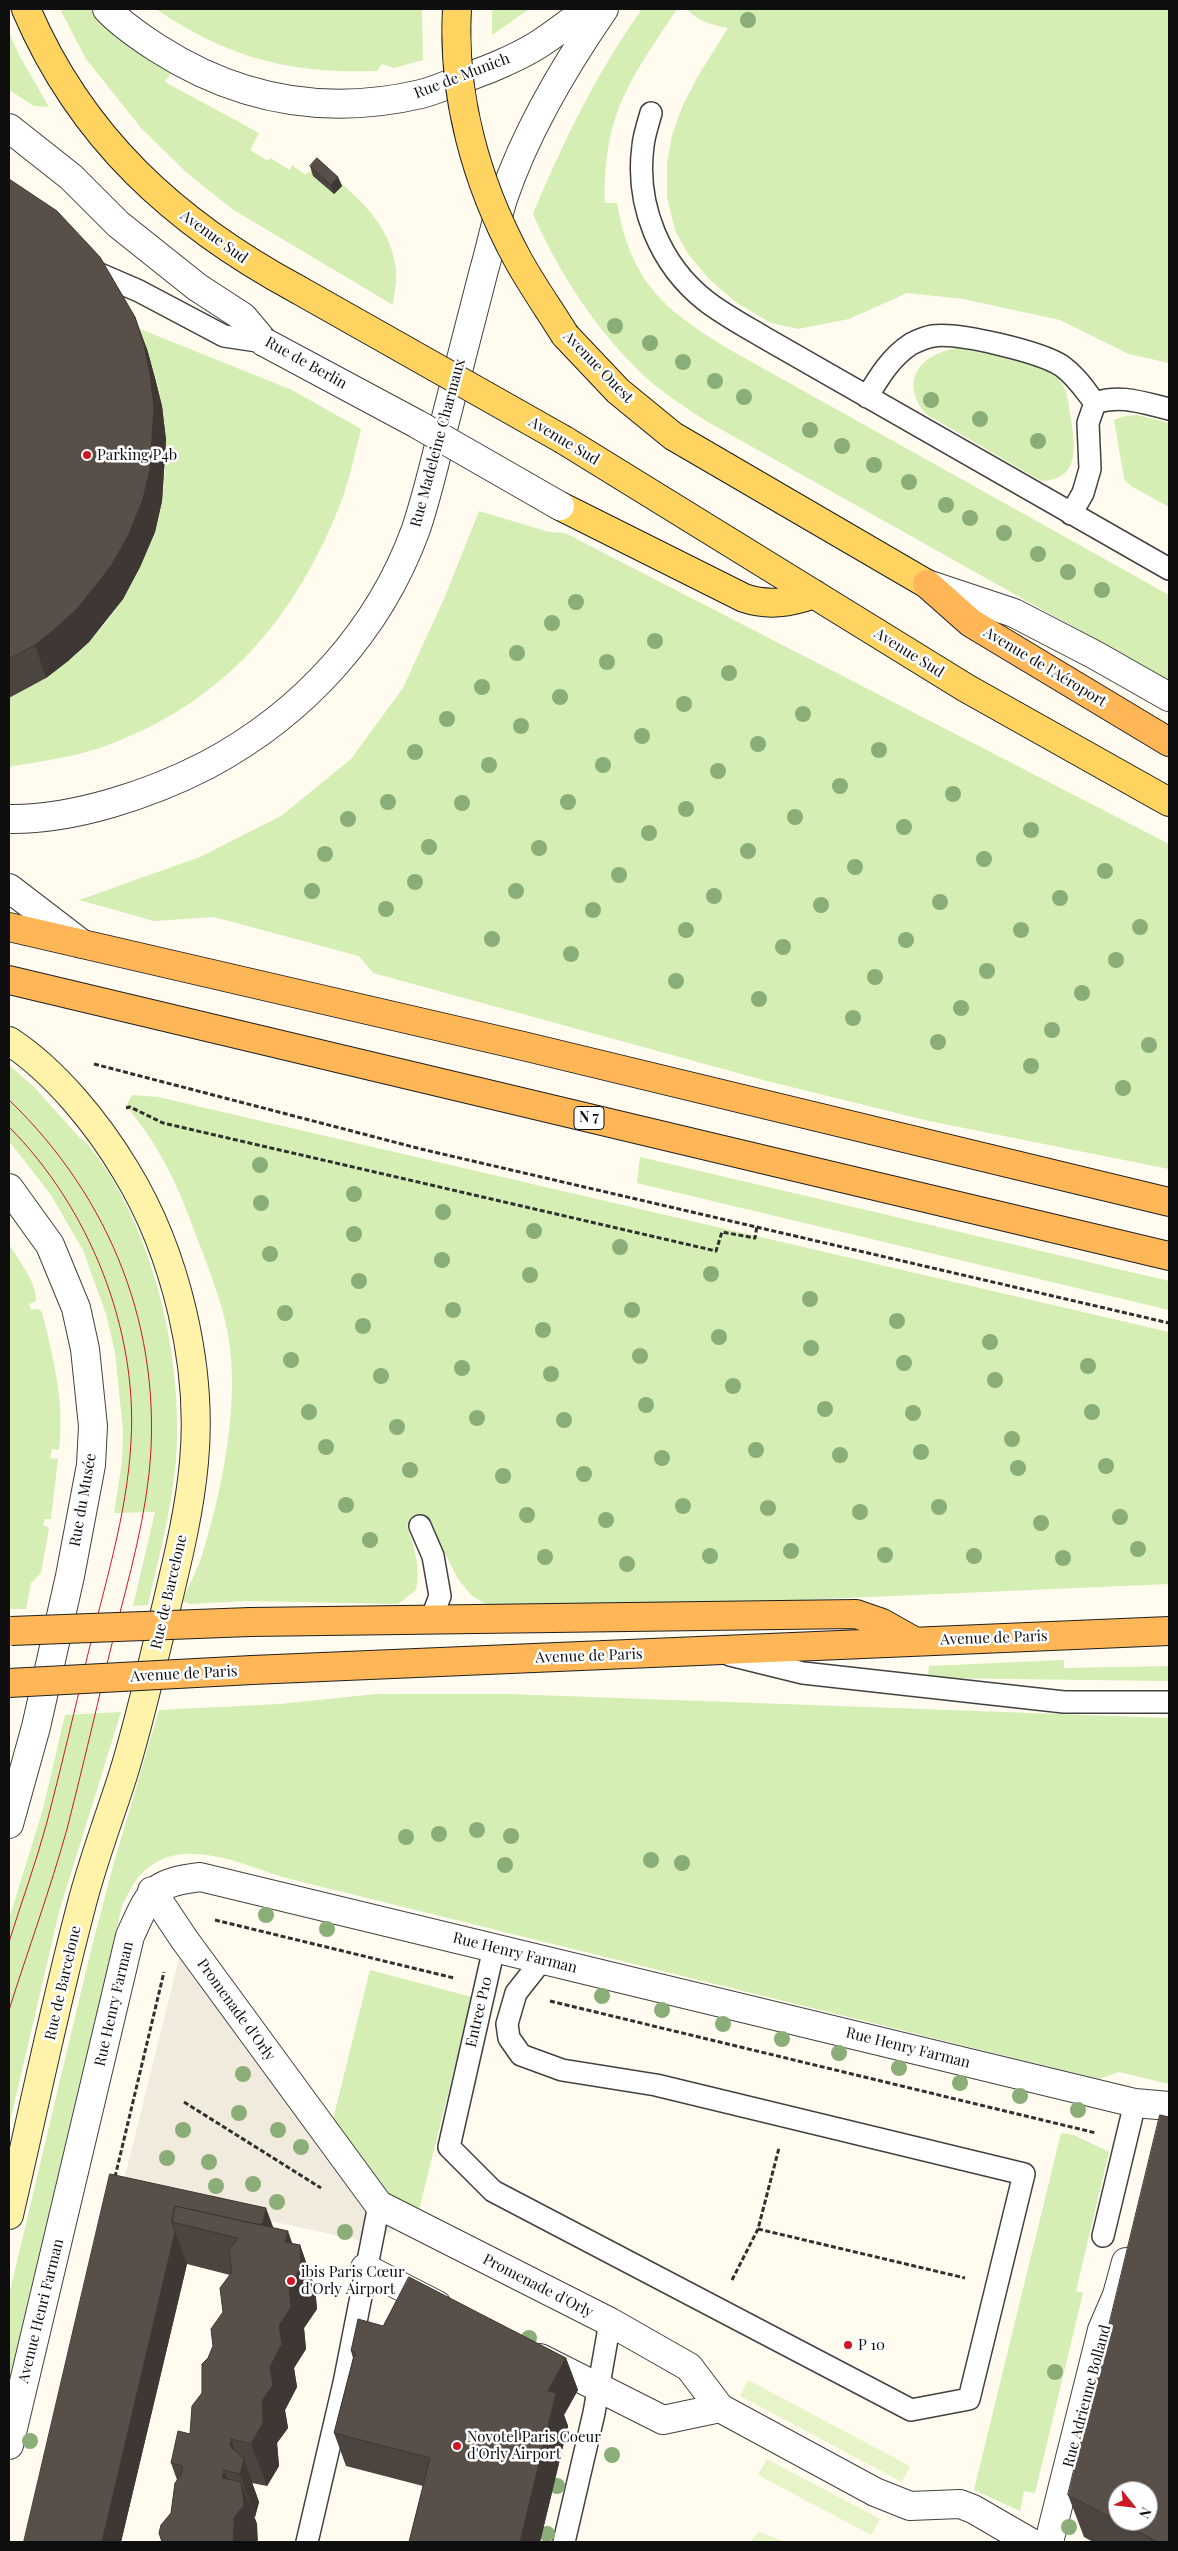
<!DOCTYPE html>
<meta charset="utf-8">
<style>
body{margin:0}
#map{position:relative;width:1178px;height:2551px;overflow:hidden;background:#fffbef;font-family:"Playfair Display",serif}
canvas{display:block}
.frame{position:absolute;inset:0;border:10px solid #0e0e0e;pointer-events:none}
.north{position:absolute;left:1108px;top:2481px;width:50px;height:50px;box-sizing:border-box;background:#fff;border:1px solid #9f9f9f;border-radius:50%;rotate:119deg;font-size:14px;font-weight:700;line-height:20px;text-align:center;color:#0e0e0e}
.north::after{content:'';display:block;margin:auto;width:18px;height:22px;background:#cd1725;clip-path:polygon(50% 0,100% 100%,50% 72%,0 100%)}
</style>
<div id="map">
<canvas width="1178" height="2551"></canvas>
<div class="frame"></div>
<div class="north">N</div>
</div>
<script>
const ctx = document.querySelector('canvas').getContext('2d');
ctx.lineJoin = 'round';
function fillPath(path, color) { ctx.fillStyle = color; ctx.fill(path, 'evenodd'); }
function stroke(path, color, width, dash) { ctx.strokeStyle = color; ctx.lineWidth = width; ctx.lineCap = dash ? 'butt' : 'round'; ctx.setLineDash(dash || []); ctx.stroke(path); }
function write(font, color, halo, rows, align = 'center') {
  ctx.font = font + ' "Playfair Display",serif'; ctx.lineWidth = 5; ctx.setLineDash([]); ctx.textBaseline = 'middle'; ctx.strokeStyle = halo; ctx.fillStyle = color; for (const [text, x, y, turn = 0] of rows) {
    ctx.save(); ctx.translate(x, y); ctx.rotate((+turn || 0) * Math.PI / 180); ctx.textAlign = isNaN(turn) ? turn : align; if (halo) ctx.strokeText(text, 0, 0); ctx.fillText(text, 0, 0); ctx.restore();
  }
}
fillPath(new Path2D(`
 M60,9h30l11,12 70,51 -6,10 94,51 -9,17 18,11 2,-3 20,12 2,-5 13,10 13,-10c35,27 73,57 78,105 1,11 -2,24 -3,35l-161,-96 -45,-36 -46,-45 -55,-69z
 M156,9h266l1,51 -29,8 -12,-4 -5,7c-87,3 -149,-13 -221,-62z
 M492,9h37l-37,26z
 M642,9h35c-47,71 -74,105 -72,194h12c14,81 49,108 115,148l437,244v86l-461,-259c-25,-16 -52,-33 -73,-55 -43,-43 -78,-98 -102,-153 30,-72 64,-142 109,-205z
 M687,9h482v354l-40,-9 -69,-34 -97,-21 -56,-6 -58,26 -51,10 -27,-6 -34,-20 -27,-23 -22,-26 -13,-24 -8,-33v-33l5,-29 10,-28 16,-31 30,-48c-15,-3 -30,-6 -41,-19z
 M9,32l10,23 30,52 -15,-1 -25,-16z
 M135,327l157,63 69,39c-6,24 -11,49 -20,73 -45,115 -115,199 -233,243 -32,12 -66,16 -99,22v-69c29,-16 56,-32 80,-56 80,-83 101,-214 46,-315z
 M957,348c28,6 77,9 99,28 11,10 12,24 14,38 5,29 12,66 -29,67l-115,-67c-28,-33 -5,-60 31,-66z
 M1137,415l32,8v84l-38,-21 -7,-7 -10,-59 11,-4z
 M479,511l70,21 16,1 604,311v325l-240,-48 -162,-40 -394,-108 -14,-17 -145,-39 -60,4 -75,-21 121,-43 81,-41 70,-57 52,-71 41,-89z
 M9,1065l25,22 46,51 5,3c63,75 95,200 92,297 -1,57 -17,113 -29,167l-15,1 22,-94 -41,1 8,-51 1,-31 -8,-79 -9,-38 -23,-64 -32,-55 -42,-54z
 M132,1095l26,2 1011,235v252l-368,16 -307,9 -23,-14 -13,-16 -31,-60 -20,6c7,23 14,41 9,65l-18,14 -152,-3 -56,3 -8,-3c7,-16 16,-32 21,-49 18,-58 33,-133 28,-194 -3,-43 -20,-83 -35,-123 -17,-47 -37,-91 -70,-129z
 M640,1157l529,124v29l-532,-127z
 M9,1244c9,16 28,38 27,57l-7,3 2,6 7,-1 4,3c11,45 23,91 17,138l-7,-1 -2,9 8,1 -7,60h-6l-2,6 6,3 -8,45 -10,10 -5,26h-17z
 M1064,1660v8l105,-2v15l-241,-3 1,-12z
 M376,1694h132l661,24v366l-50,-12 -20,7 -817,-202c-46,-15 -111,-46 -147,5 -5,7 -9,16 -13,24l-113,475v-86l82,-345 22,-84 46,-156 121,-6z
 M121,1712l-62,200 -50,214v-207l34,-110 22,-94z
 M370,1970l102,27 -53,213 -31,-15 -56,-72z
 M1061,2133l13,2 35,17 -33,139 7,2 -48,200 -11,-2 -4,20 -46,-21z`), '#d4eeb4');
fillPath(new Path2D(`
 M748,2380l162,86 -8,16 -162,-86z
 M767,2459l113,60 -9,16 -113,-60z
 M759,2532l27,10h-36z`), '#e6f4c7');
fillPath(new Path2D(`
 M184,1939l204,256 22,25 -39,23 -249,-55z`), '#f1ebdd');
const service = new Path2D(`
 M651,113c-3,11 -7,22 -8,33 -8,59 17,119 63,155 18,14 39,25 59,37l404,231
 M88,269l51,22 85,45 40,6
 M867,397c12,-20 24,-40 44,-53 6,-3 15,-7 22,-8 25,-4 108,16 129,30 14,10 23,24 33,37
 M1095,403c26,-9 48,0 74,6
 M1071,514l12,-21 7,-24 -2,-46 7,-20
 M420,1526l13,30 7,40 -9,24
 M730,1655l73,18 261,29h105
 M494,1948l-45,199 44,44 418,219 58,-11 55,-225 -368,-89 -94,-15 -41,-15 -12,-17 -2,-14 9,-31 26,-33
 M1103,2236l32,-133
 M307,2542l37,-159 35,-178
 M564,2542l30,-129 16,-91`);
const pedestrian = new Path2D(`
 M152,1891l32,48 195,266 231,117 79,45 31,41 155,84 35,14 50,-2 13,5 57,33
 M365,2268l72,37
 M540,2358l123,62 57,-12
 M1049,2542l53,-212 15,-35 9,-33`);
const minor = new Path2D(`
 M107,9c14,15 33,28 50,39 81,52 170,68 264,46 12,-3 24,-8 36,-13 27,-10 54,-20 79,-35 18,-11 35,-25 52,-37
 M9,128l62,49 47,47 79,63 46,30 21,25
 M927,584l87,29 81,42 74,42
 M9,819c64,1 142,-25 198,-54 96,-51 172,-134 209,-236 11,-33 19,-67 27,-100 14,-53 27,-106 41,-159 7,-24 12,-50 20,-74 23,-67 60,-129 100,-187
 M9,888l73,56
 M9,1188l41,57 26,63 9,41 8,77 -2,39 -21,111 -34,151 -27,97
 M9,2445l121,-509c20,-43 20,-53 70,-59l935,226 34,3`);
const secondary = new Path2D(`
 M9,1041c46,30 89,83 117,130 50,82 77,195 68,291 -5,56 -20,112 -33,167 -12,49 -23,98 -38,146 -14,44 -31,88 -42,132 -27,102 -48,205 -72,308`);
const primary = new Path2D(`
 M26,9c55,129 149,214 271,280
 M565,335l53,56 55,45 254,148
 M564,440l402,248 203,114
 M560,506l184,92c24,8 46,5 70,-4`);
const trunk = new Path2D(`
 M927,584l44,39 198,119
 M9,927l514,119 646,156
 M9,980l1160,276
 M250,1622l606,-8 26,9 32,18
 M252,1670l917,-39`);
stroke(service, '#414141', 24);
stroke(pedestrian, '#414141', 30);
stroke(minor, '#414141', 30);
stroke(secondary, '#303030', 30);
stroke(primary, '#1f1f1f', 30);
stroke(trunk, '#1f1f1f', 30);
stroke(new Path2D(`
 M94,1064l327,85 748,174
 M126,1108l4,-1 33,16 553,128 6,-19 33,6 2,-12
 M215,1920l239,58
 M550,2001l546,132
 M184,2102l137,86
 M115,2177l49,-205
 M758,2229l207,49
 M732,2280l26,-51 21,-81`), '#303030', 3, [5, 2.5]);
stroke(service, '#fff', 21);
stroke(pedestrian, '#fff', 28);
stroke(minor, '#fff', 28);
stroke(secondary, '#fff3aa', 28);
stroke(primary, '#ffd35f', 28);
stroke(trunk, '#ffb656', 28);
stroke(new Path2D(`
 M9,1100c102,98 155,231 140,374 -7,64 -27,127 -42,190 -13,55 -26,110 -40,165 -17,61 -39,121 -58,181
 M9,1127c80,80 129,202 122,315 -4,73 -27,145 -44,216 -13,55 -26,110 -40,164 -11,41 -26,81 -38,120`), '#cd1725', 1);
const minorBridge = new Path2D(`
 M264,342l153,82 143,82`);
const primaryBridge = new Path2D(`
 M457,9c-5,86 19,173 60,249 14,26 32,51 48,77
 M297,289l267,151`);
const trunkBridge = new Path2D(`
 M11,1631l239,-9
 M9,1683l243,-13`);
stroke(minorBridge, '#414141', 30, []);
stroke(primaryBridge, '#1f1f1f', 30, []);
stroke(trunkBridge, '#1f1f1f', 30, []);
stroke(minorBridge, '#fff', 28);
stroke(primaryBridge, '#ffd35f', 28);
stroke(trunkBridge, '#ffb656', 28);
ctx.fillStyle = '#8bad78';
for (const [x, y] of [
 [748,20],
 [615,326],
 [650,343],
 [683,362],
 [715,381],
 [744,397],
 [931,400],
 [980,419],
 [810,430],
 [1038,441],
 [842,446],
 [874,465],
 [909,482],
 [946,505],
 [970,518],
 [1004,533],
 [1038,554],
 [1068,572],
 [1102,590],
 [576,602],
 [552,623],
 [655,641],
 [517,653],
 [607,662],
 [729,673],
 [482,687],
 [560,697],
 [684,704],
 [803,714],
 [447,719],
 [521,726],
 [642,736],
 [758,744],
 [879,750],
 [415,752],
 [489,765],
 [603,765],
 [718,771],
 [840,786],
 [953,794],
 [388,802],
 [568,802],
 [462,803],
 [686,809],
 [795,817],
 [348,819],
 [904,827],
 [1031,830],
 [649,833],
 [429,847],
 [539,848],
 [748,851],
 [325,854],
 [984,859],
 [855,867],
 [1105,871],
 [619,875],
 [415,882],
 [312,891],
 [516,891],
 [714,896],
 [1060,898],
 [940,902],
 [821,905],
 [386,909],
 [593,910],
 [1140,927],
 [686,930],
 [1021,930],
 [492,939],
 [906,940],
 [783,947],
 [571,954],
 [1116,960],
 [987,971],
 [875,977],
 [676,981],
 [1082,993],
 [759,999],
 [961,1008],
 [853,1018],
 [1052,1030],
 [938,1042],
 [1149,1045],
 [1031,1066],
 [1123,1088],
 [260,1165],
 [354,1194],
 [261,1203],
 [443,1212],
 [534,1231],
 [354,1234],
 [620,1247],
 [270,1254],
 [442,1260],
 [711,1274],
 [530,1275],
 [359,1281],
 [810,1299],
 [453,1310],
 [632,1310],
 [285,1313],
 [897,1321],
 [363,1326],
 [543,1330],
 [719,1337],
 [990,1342],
 [811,1348],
 [640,1356],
 [291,1360],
 [904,1363],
 [1088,1366],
 [462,1368],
 [551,1374],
 [381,1376],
 [995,1380],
 [733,1386],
 [646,1405],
 [825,1409],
 [309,1412],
 [1092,1412],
 [913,1413],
 [477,1418],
 [564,1420],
 [397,1427],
 [1012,1439],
 [326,1447],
 [756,1450],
 [921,1452],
 [840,1455],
 [662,1458],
 [1106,1466],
 [1018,1468],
 [410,1470],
 [584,1474],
 [503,1476],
 [346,1505],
 [683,1506],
 [939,1507],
 [768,1508],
 [860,1512],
 [527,1515],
 [1120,1517],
 [606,1520],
 [1041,1523],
 [370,1540],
 [1138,1549],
 [791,1551],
 [885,1555],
 [710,1556],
 [974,1556],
 [545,1557],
 [1063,1558],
 [627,1564],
 [477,1830],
 [439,1834],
 [511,1836],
 [406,1837],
 [651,1860],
 [682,1863],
 [505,1865],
 [266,1915],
 [327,1929],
 [602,1996],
 [662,2010],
 [723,2024],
 [782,2039],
 [839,2053],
 [899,2068],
 [243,2074],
 [960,2083],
 [1020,2096],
 [1078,2110],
 [239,2113],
 [183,2130],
 [278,2130],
 [301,2147],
 [167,2158],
 [209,2162],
 [253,2184],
 [216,2186],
 [277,2202],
 [345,2232],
 [529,2338],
 [1055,2372],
 [30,2441],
 [612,2455],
 [557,2486],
 [1069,2527],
 [547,2534]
]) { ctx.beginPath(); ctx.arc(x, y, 8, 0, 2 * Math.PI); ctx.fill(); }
fillPath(new Path2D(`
 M310,166l28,11 4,9 -8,8 -21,-18z
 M9,179l138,170 8,29 7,28 4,34 -4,61 -7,31 -15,35 -17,32 -34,43 -21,19 -22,17 -37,20z
 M110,2174l163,54 19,16 8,1 15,43 2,21 -13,19 2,21 -12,19 3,19 -12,23 3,18 -11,15 2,23 -12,20 -15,-3 7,19 -4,15 -1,-1 3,8 -86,-11 6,-33 -6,-17 19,-29 12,-41 6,-35 5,-12 10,-34 7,-37 -43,-11 -66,278h-97z
 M383,2326l183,32 12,32 -14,25 4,11 -28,116h-131l14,-56 -77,-20 -12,-33 19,-75 -2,-7z
 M1068,2495l101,47h-76l-9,-5z`), '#4c443f');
fillPath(new Path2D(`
 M338,177l4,9 -8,8 -3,-9z
 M135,317l12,32 8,29 7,28 4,34 -4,61 -7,31 -15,35 -17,32 -34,43 -21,19 -22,17 -11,-33z
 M266,2208l12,32 -19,-6z
 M288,2231l13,37 -1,-23 15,43 2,21 -13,19 2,21 -12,19 3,19 -12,23 3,18 -11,15 2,23 -12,20 -16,-42 38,-158 -4,-44z
 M175,2232l12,32 -66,278h-19z
 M566,2358l12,32 -14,25 4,11 -28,116h-20l28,-151z
 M231,2439l11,28 2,-8 15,43 -4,15 -25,-71z
 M224,2470l15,41 2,-29 16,42 1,18h-25l1,-24 -12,-40z`), '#3e3733');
const building = new Path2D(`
 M317,158l21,19 -7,8 -21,-19z
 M9,179l48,32 43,46 35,60 9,28 6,29 4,34 -4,61 -7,30 -14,35 -18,32 -34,43 -21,19 -21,17 -26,14z
 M1160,2115l9,2v425h-11l-90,-47zM1118,2491h30v30h-30z
 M110,2174l156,34 -5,17 -86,-19 -3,16 3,10 -73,310h-78z
 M175,2206l113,25 -3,11 15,3 1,22 -12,19 2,21 -12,19 3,18 -12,23 3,18 -11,16 1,22 -12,21 -20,-5 -1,7 14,13 -4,15 -16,-4 -2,8 19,4 3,23 -10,13 -1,24h-71l-3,-9 2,-8 10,-12 4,-30 6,-8 2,-9 -12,-3 7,-32 12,3 2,-28 10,-13v-29l6,-6 5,-12 -2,-17 12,-17 -3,-24 12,-16 -3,-21 9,-13 -66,-16z
 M409,2277l157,81 -18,33 8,2 -36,149h-111l21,-84 -96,-25 21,-81 -4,-1 7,-32 25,7z`);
fillPath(building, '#584f49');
stroke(building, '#3e3733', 1);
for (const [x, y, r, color] of [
 [87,455,5,"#cd1725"],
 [291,2281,5,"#cd1725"],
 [848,2345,5,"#cd1725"],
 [457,2446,5,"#cd1725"]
]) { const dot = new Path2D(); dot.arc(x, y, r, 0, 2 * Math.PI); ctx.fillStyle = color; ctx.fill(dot); stroke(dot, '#fff', 2); }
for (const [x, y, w] of [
 [589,1118,30]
]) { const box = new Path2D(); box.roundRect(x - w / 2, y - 11.5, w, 23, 4); ctx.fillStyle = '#fff'; ctx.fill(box); stroke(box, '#0e0e0e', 1); }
write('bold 14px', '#0e0e0e', null, [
 ["N 7",589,1118]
]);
write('15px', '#0e0e0e', '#fff', [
 ["Rue de Munich",462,76,-21],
 ["Avenue Sud",214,237,36],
 ["Rue de Berlin",306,363,29],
 ["Avenue Ouest",598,367,46],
 ["Avenue Sud",564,441,31],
 ["Rue Madeleine Charmaux",438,443,-75],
 ["Avenue Sud",909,653,32],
 ["Avenue de l'Aéroport",1045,667,31],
 ["Rue du Musée",83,1500,-80],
 ["Rue de Barcelone",169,1592,-77],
 ["Avenue de Paris",994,1638,-2],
 ["Avenue de Paris",589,1656,-2],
 ["Avenue de Paris",184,1674,-3],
 ["Rue Henry Farman",515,1953,14],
 ["Rue de Barcelone",63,1983,-77],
 ["Rue Henry Farman",114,2004,-77],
 ["Promenade d'Orly",236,2010,54],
 ["Entree P10",479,2012,-77],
 ["Rue Henry Farman",908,2048,14],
 ["Promenade d'Orly",538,2286,27],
 ["Avenue Henri Farman",41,2311,-76],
 ["Rue Adrienne Bolland",1087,2396,-75]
]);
write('15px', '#0e0e0e', '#fff', [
 ["Parking P4b",97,455],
 ["ibis Paris Cœur",301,2272],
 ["d'Orly Airport",301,2289],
 ["P 10",858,2345],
 ["Novotel Paris Coeur",467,2437],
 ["d'Orly Airport",467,2454]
], 'left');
</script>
